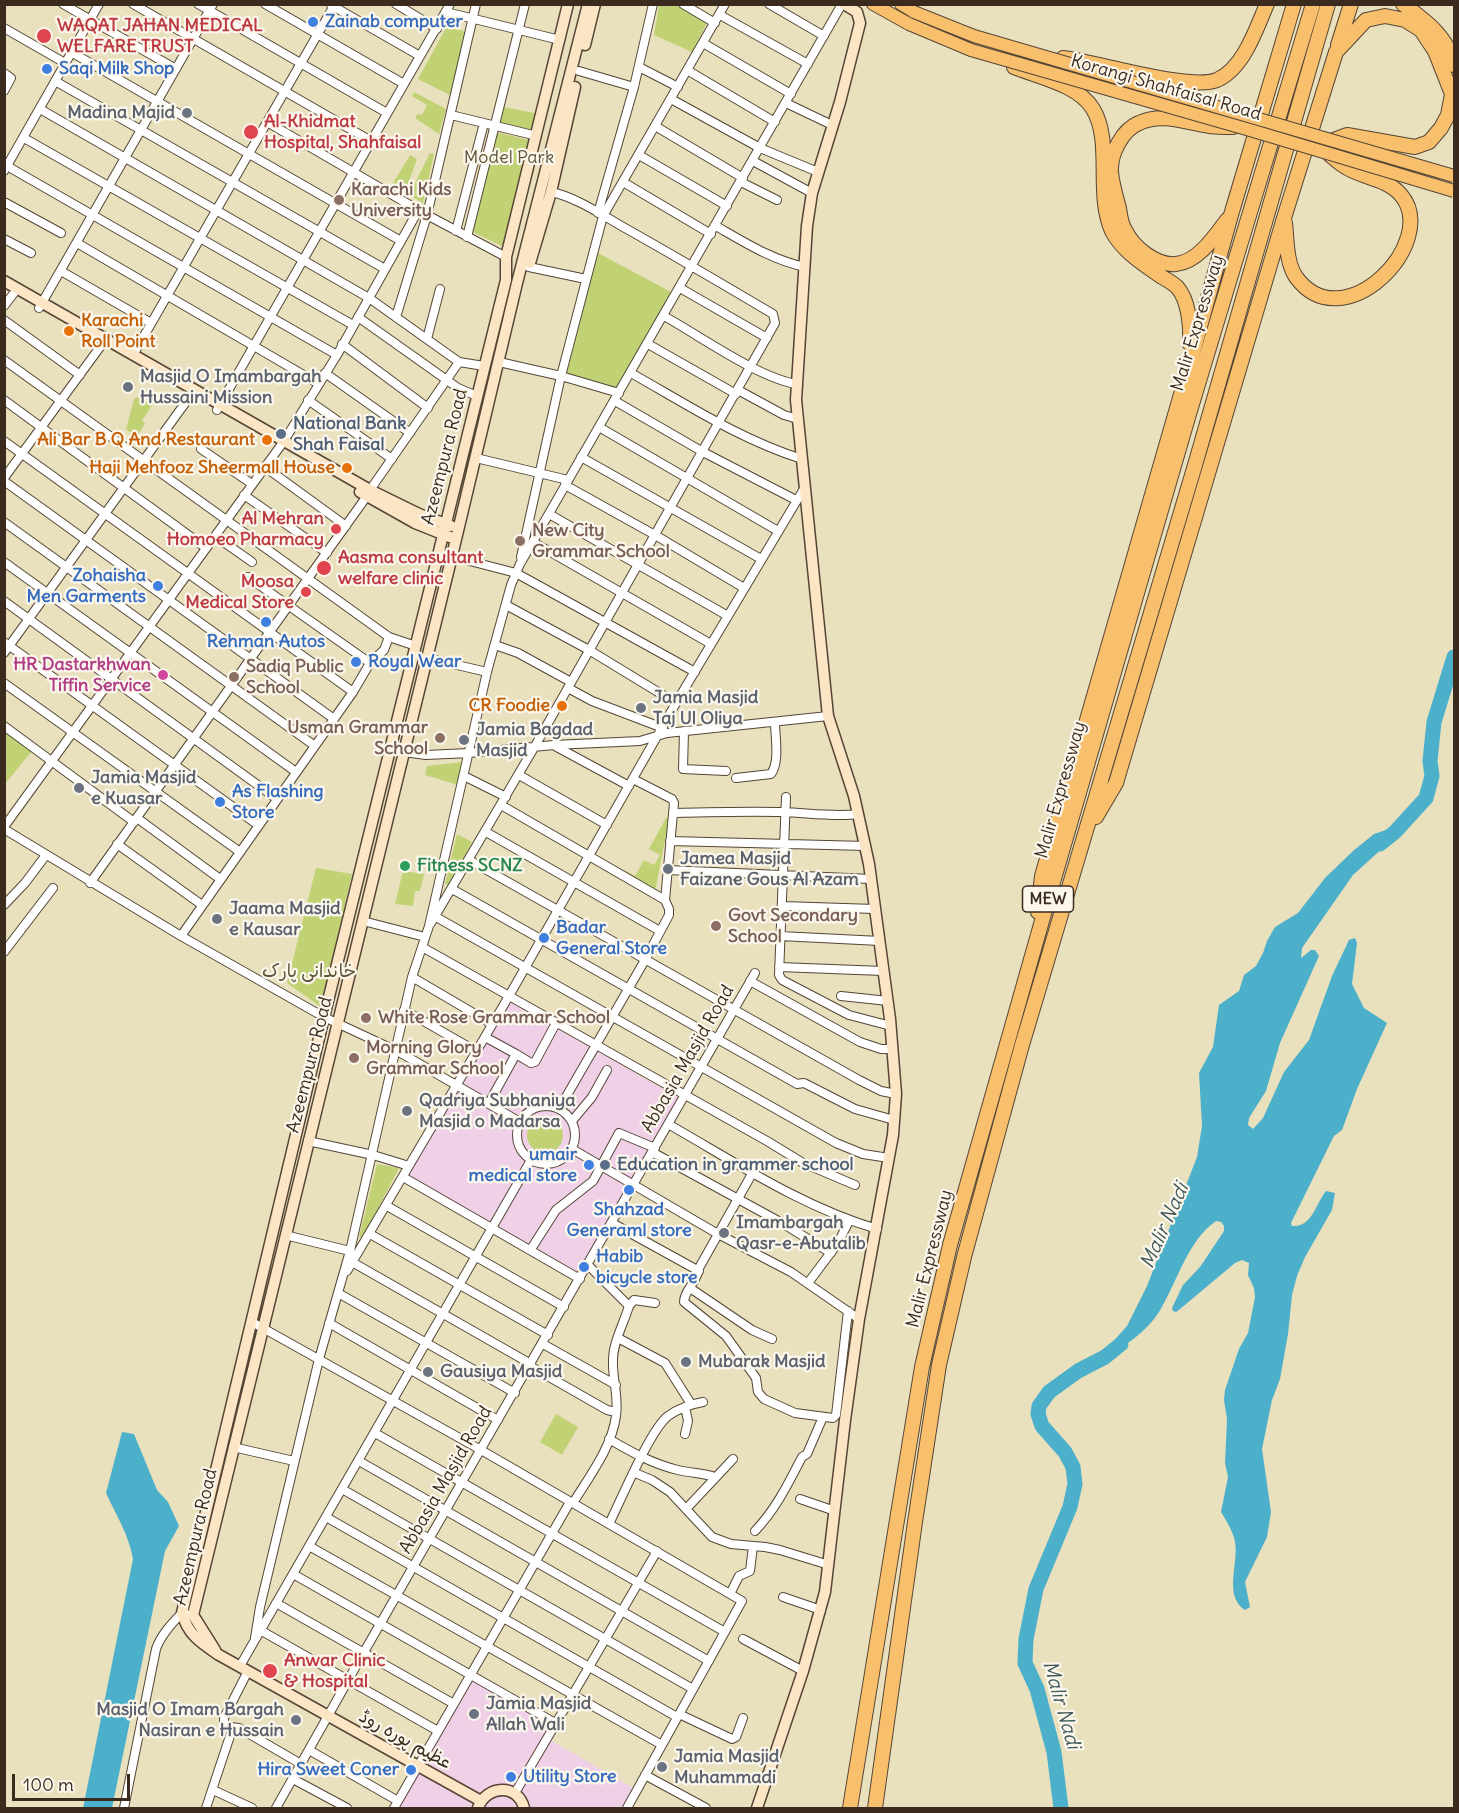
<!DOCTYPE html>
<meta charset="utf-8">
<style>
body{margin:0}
#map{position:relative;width:1459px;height:1813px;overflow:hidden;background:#e9e0bd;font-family:Delius,sans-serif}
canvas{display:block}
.frame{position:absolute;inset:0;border:6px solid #3b2a1e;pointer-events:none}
.scale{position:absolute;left:12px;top:1774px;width:118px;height:27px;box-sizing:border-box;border:3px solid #3b2a1e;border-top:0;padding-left:8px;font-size:18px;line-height:21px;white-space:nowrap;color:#3b2a1e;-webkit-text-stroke:4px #fbf7ec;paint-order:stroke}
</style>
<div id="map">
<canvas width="1459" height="1813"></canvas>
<div class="frame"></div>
<div class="scale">100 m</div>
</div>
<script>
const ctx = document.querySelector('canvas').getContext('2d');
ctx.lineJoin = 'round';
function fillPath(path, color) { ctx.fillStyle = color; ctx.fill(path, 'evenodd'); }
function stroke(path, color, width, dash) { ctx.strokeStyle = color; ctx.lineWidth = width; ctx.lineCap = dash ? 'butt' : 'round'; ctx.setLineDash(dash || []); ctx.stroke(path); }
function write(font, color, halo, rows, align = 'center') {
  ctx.font = font + ' Delius,"Playpen Sans Arabic",sans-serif'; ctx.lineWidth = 4.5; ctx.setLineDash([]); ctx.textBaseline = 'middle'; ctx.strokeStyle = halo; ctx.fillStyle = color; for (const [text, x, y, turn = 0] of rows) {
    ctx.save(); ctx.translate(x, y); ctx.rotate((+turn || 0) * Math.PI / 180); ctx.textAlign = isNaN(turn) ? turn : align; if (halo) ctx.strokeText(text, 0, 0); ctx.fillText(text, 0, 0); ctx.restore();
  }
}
fillPath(new Path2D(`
 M511,1002l168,96 -101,174 -170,-96z
 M473,1680l84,49 -5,12 83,48 -11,19h-225z`), '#efd0e6');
fillPath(new Path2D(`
 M659,5h20l28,18 -15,29 -38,-17z
 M447,26l19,6 -16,63 -32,-16z
 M414,92l32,17 -7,25 -24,-16 3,-4 4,1 5,-10 -15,-9z
 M504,107l35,7 -4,16 -35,-7z
 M496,132l37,9 -27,107 -33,-16z
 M430,153l4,1 -11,49 -14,-8z
 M410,155l7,4 -12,33 -13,-7z
 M598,253l75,40 -56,99 -50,-19z
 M139,396l13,9 -10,16 3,2 -8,14 -11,-8 8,-30z
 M5,731l27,20 -27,33z
 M463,762l-5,23 -33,-10 2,-9z
 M666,818l3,1 -14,73 -32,-18 2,-4 10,6 9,-16 10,5 6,-10 -11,-6z
 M457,834l15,8 -22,43 -5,-1z
 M316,868l36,6 -31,133 -34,-24z
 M403,871l21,3 -4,17h-5l-2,15 -18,-2z
 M527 1135a18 18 0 1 1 36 0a18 18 0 1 1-36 0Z
 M377,1164l22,4 -36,69h-4z
 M556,1414l22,13 -16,28 -22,-13z`), '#c1d275');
fillPath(new Path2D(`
 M1392,828l3,2v7l-42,38 -51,73 -1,10 10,-8h4l4,6 -39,87 -14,48 -17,27 -1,7 5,4 10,-11 21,-46 25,-32 23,-64 17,-36 6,-2 2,5 -5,41 12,24 23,15 -30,66 -15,41 -8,6 -4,8 -39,79 1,3c20,2 24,-23 34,-35l9,2 -3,17 -27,47 -8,19 -5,19 -4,39 -8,45 -8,21 -10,49 9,63 -4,25 -22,45 5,25 -5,3c-22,-14 -6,-47 -10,-68 -1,-9 -9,-22 -14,-30l7,-35 -3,-14 2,-44 -3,-19 1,-10 14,-41 9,-16 7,-36 -1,-9 -6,-13 1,-12 -7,-3 -7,3 -55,46 -4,3 -3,-1 -1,-3 11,-23 17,-18 24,-36v-5l-3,-4 -5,-1c-29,20 -39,62 -57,91 -13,20 -32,33 -54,45l6,-13 16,-18 20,-40 50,-129 5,-31 -3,-53 14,-26 6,-42 20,-14 5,-16 12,-9 7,-13 4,-12 8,-14 23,-14 27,-35 28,-27 21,-17z
 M122,1432l12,2 23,56 11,12 11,24 -14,25 -53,257h-29l50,-249c-4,-24 -17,-44 -27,-66z`), '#4cb0cb');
stroke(new Path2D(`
 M1380,844l15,-12 31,-34 6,-22 -2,-15 4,-39 20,-65
 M1061,1808l-7,-56 -17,-63 -12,-26 1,-24 10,-50 34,-82 5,-23 -2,-17 -8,-15 -23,-26 -4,-12 1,-8 10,-14 29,-21 27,-14 16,-13`), '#4cb0cb', 15);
const street = new Path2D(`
 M63,4l113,65
 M133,4l238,137
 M198,4l189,109
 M265,4l139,80
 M396,4l41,25
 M683,4l32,19
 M769,4l55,32
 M331,5l89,51
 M446,12l114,28
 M720,15l88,49
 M4,28l61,35
 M703,43l88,51
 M71,52l330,189
 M639,67l39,20
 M687,70l88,52
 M579,71l55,16
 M4,73l7,5 -7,13
 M55,81l330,188
 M671,99l89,49 58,24
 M786,103l46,22
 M40,109l329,189 90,64
 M451,115l82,20
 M267,122l160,93 79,42
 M655,126l88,52
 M24,138l329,187
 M639,155l88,51
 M753,161l59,32
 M7,166l330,189
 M4,171l95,-167
 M623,182l88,52
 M741,182l36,18
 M4,202l57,31
 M598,213l36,-126 19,-83
 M716,226c28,16 56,34 89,41
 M456,231l28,-108
 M467,237l58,-233
 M4,239l27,14
 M77,243l242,141
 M529,267l57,12
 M61,271l90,52
 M680,288l87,50
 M4,306l10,-13
 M39,308l174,-304
 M664,316c36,20 93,61 132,68
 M358,317l100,71 19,8
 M396,317l31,-102 49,-211
 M4,320l76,55
 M427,339l13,-50
 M342,344l86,64
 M648,344l88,50
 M133,355l202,-351
 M4,360l385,277 27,9
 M499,362l62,14 58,17
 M325,373l85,60
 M631,373c55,31 110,67 171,86
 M738,390l46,25 14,4
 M4,400l202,148
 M308,400l84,59
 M615,401l88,51 93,48
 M217,410l233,-406
 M599,427l179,104
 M4,441l349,251
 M201,449l51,35
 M581,457l180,102
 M476,458l92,22
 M265,467l81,59
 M4,478l99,-135
 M4,481l330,238
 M565,485l90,50 89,53
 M370,490l89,-128 25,4
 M244,495l83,58
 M549,514l179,102
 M4,522l311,224
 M215,536l37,26
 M533,542l178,102
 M439,553l77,20 179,99
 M521,557l40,-181 42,-160 122,-212
 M4,562l292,210
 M248,577l122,86
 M4,601l273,198
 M506,605l83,45 87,53
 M4,642l254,183
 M495,645l23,8 53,29
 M4,653l187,-258
 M427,658l60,14
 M4,683l236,169
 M568,688l24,13 71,27
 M4,726l130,96
 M684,731l-1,38 43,2
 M555,746l74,40
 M404,752l22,3 43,-2 85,-8 86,-4 27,-8 161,-17
 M519,775l88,50
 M464,776l42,21
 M736,778l35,-4c9,-12 4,-37 4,-52
 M633,779l39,20 2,4 -9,97
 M786,797l-7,178 3,5 67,35 42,11
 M501,805l164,95 4,9v6l-24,45 -86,149
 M673,813c37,-1 74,-2 111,-1 25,1 50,5 74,2
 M137,818l83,61
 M4,827l280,-386 53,-86 82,-146
 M4,829l177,107 143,81 75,35 121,70
 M486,832l174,99
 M670,841l196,5
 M117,844l85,61
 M469,860l390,220 22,11 15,3
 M668,870l203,9
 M90,883l277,-387
 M452,889l345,195 7,-1 51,26 39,11
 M4,905l21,-22 21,-28
 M782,906l93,3
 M436,917l400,226 27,11 26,4
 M363,921l62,16
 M431,923l104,-177 240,-423 -2,-9c-49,-29 -98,-58 -148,-86 -23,-13 -49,-31 -74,-36
 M181,936l172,-244 17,-29 14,-13 5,-13
 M780,936l100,5
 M422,947l345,194 36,22 52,22
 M4,952l49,-64
 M779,967l104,4
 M412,977l80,47
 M750,981l110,61 21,7h12
 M841,996l47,5
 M404,1010l72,41
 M485,1037l31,17 -27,49
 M516,1054l15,9 4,-1 21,-39
 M517 1135a29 29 0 1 1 58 0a29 29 0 1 1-58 0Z
 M572,1121l20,-24 15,-27
 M668,1124c67,38 134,83 209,105
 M308,1141l65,14 36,11
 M572,1149l146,85 73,38 68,47
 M652,1152l130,71 49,30
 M753,1172l-54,96c-1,13 -15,22 -15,34l42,34 30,42 2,14 6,7 31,14 38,5 3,-3 12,-104
 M403,1177l177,102
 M387,1206l177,101
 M612,1223l87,48
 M370,1234l178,101
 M285,1235l65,16
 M531,1249l25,-39 37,-29 26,-48 36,15
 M352,1262l179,102
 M588,1265l41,41
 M347,1271l162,-275 167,-293 129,-216
 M808,1283l30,-40 11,-22
 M690,1288l62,42 20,9
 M338,1293l177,100
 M252,1322l229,128 261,151 -115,207
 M329,1323l169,97
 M618,1338l47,25 26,41
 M543,1344l73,41
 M530,1366l77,44 9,2
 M375,1433l350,199
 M685,1434l3,-13 -3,-14
 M609,1439c22,13 44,25 69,31 12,3 25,3 37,7
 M233,1447l61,14
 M359,1461l350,200
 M635,1473l17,7 18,12 42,45 19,7 34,3 15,3 49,15
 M342,1489l351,200
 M800,1499l35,12
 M573,1503c16,-26 39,-56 43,-87 3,-20 -4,-38 -3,-56 0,-18 11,-37 16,-54l5,-6 21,3
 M686,1509l47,-50
 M326,1517l351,200
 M609,1524c12,-24 41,-94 59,-108 10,-7 23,-12 35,-14
 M755,1531c21,-22 33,-47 47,-74l5,-3 16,-37
 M309,1546l353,199
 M293,1574l264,150
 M730,1594l9,-18 11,-5 3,-25
 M783,1597l38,13
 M276,1603l178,101
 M260,1630l178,101
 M255,1638l5,-31 59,-248 31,-108 62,-274 17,-51 58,-254 24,-87 9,-21 322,-560
 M743,1639l60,32
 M240,1666l291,-506
 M679,1714l53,25 4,-2 7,-19
 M230,1727l9,1 62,36
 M309,1750l89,51
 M645,1775l61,33
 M293,1779l54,29
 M213,1790l39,18
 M515,1793l142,-242
 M124,1808l32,-159c5,-14 15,-25 26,-36l4,1
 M206,1808l26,-78 -1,-3 -7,-3v-6l24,-47
 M276,1808l88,-156 391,-679
 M394,1808l176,-306`);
const secondary = new Path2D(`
 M585,45l10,-41
 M530,263l21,-71 24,-105
 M4,281l366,209 49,24 32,12
 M360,492l55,31 35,14
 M215,1650l-22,-35 259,-1059 65,-273 71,-279
 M481,1801l-262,-146c-18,-12 -31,-20 -37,-42l142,-596 182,-737v-23l62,-253
 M478,1808c8,-23 40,-25 46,0
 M757,1808l46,-137 22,-79 20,-172 14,-101 34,-184 3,-41 -6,-75 -21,-155 -15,-68 -26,-80 -32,-316 11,-174 5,-33 28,-91 20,-79 -3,-11 -13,-8`);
const primary = new Path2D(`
 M873,4l36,20
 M901,4l13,8`);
const highway = new Path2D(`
 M1403,4c23,17 45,33 51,61
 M1338,45l13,-41
 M1063,58c35,4 126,33 154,22 27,-12 39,-51 50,-76
 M1014,67c25,10 65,18 79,42 20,33 2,84 19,122 10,20 33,34 50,46 5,3 11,6 15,10 12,13 14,41 13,57
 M1227,220c-12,16 -29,42 -51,44 -20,2 -43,-17 -51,-34 -4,-6 -5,-15 -6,-22 -3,-11 -7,-24 -8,-36 -1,-18 11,-42 28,-49 25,-11 46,0 71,3 8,1 16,1 23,1
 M1285,223c2,17 1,39 11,54 47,65 145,-35 105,-82 -14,-17 -40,-17 -57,-29 -5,-3 -10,-8 -14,-11
 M1096,817l20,-34 168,-565 52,-166 30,-32 19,-4 20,4 16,10 14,21 17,43 -4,21 -7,13 -12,14 -14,5 -68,-12 -16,6
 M1038,912l4,-36 146,-506 43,-155 63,-211
 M850,1808l72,-441 28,-122 99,-349 140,-482 124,-410
 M875,1808l40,-286 24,-157 25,-108 58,-212 173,-580 133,-461`);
stroke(street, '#554536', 10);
stroke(secondary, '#554536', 13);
stroke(primary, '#554536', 14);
stroke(highway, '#554536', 16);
stroke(street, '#fff', 8);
stroke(secondary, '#fce5c4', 10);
stroke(primary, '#f8bf6c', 12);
stroke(highway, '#f8bf6c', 14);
const primaryBridge = new Path2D(`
 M914,12l60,24 480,140
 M909,24l62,26 279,80 204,61`);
stroke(primaryBridge, '#554536', 14, []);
stroke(primaryBridge, '#f8bf6c', 12);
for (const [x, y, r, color] of [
 [313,22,6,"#3f7fe0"],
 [44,36,8,"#e0444e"],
 [47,69,6,"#3f7fe0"],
 [187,113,6,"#6b7280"],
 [251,132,8,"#e0444e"],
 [339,200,6,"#8d6e63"],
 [69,331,6,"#e8710a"],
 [128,387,6,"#6b7280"],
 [281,434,6,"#5c6f8a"],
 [267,440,6,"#e8710a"],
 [347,468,6,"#e8710a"],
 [336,529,6,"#e0444e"],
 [520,541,6,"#8d6e63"],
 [324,568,8,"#e0444e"],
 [158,586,6,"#3f7fe0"],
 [306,592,6,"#e0444e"],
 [266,622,6,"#3f7fe0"],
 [356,662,6,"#3f7fe0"],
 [163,675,6,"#d1479c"],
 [234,677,6,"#8d6e63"],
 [562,706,6,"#e8710a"],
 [641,708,6,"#6b7280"],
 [440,738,6,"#8d6e63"],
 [464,740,6,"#6b7280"],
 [79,788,6,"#6b7280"],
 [220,802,6,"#3f7fe0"],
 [405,866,6,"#2e9e5b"],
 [668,869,6,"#6b7280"],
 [217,919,6,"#6b7280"],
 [716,926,6,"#8d6e63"],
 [544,938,6,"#3f7fe0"],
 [366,1018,6,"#8d6e63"],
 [354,1058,6,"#8d6e63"],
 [407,1111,6,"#6b7280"],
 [589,1165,6,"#3f7fe0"],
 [605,1165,6,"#5c6f8a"],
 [629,1190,6,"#3f7fe0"],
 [724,1233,6,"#6b7280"],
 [584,1267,6,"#3f7fe0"],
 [686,1362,6,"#6b7280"],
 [428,1372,6,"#6b7280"],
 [270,1671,8,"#e0444e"],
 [474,1714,6,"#6b7280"],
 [296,1720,6,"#6b7280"],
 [662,1767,6,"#6b7280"],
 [411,1770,6,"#3f7fe0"],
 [511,1777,6,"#3f7fe0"]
]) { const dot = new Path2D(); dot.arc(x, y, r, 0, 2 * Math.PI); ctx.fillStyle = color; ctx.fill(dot); stroke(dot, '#fbf7ec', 2); }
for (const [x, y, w] of [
 [1048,899,51]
]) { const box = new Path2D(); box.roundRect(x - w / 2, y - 13, w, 26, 4.5); ctx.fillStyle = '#fbf7ec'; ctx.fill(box); stroke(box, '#3b2a1e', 1.5); }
write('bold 16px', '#3b2a1e', null, [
 ["MEW",1048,899]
]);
write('bold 18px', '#366cbe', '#fbf7ec', [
 ["Zainab computer",325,22],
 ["Saqi Milk Shop",59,69],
 ["Zohaisha",146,576,"right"],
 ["Men Garments",146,597,"right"],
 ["Rehman Autos",266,642,"center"],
 ["Royal Wear",368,662],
 ["As Flashing",232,792],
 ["Store",232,813],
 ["Badar",556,928],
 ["General Store",556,949],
 ["umair",577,1155,"right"],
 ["medical store",577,1176,"right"],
 ["Shahzad",629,1210,"center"],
 ["Generaml store",629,1231,"center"],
 ["Habib",596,1257],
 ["bicycle store",596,1278],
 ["Hira Sweet Coner",399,1770,"right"],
 ["Utility Store",523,1777]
], 'left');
write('bold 18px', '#be3a42', '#fbf7ec', [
 ["WAQAT JAHAN MEDICAL",57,26],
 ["WELFARE TRUST",57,47],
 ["Al-Khidmat",264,122],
 ["Hospital, Shahfaisal",264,143],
 ["Al Mehran",324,519,"right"],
 ["Homoeo Pharmacy",324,540,"right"],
 ["Aasma consultant",338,558],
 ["welfare clinic",338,579],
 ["Moosa",294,582,"right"],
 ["Medical Store",294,603,"right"],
 ["Anwar Clinic",284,1661],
 ["& Hospital",284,1682]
], 'left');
write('18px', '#3b2a1e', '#fbf7ec', [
 ["Korangi Shahfaisal Road",1166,88,16],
 ["Malir Expressway",1198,323,-73],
 ["Azeempura Road",445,457,-76],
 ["Malir Expressway",1061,790,-74],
 ["Abbasia Masjid Road",688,1059,-60],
 ["Azeempura Road",310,1065,-76],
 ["Malir Expressway",930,1259,-76],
 ["Abbasia Masjid Road",446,1480,-60],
 ["Azeempura Road",196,1537,-77],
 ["عظیم پورہ روڈ",405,1740,29]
]);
write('bold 18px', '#5b616d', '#fbf7ec', [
 ["Madina Majid",175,113,"right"],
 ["Masjid O Imambargah",140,377],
 ["Hussaini Mission",140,398],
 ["Jamia Masjid",653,698],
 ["Taj Ul Oliya",653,719],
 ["Jamia Bagdad",476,730],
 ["Masjid",476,751],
 ["Jamia Masjid",91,778],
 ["e Kuasar",91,799],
 ["Jamea Masjid",680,859],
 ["Faizane Gous Al Azam",680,880],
 ["Jaama Masjid",229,909],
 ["e Kausar",229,930],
 ["Qadriya Subhaniya",419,1101],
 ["Masjid o Madarsa",419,1122],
 ["Imambargah",736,1223],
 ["Qasr-e-Abutalib",736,1244],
 ["Mubarak Masjid",698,1362],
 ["Gausiya Masjid",440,1372],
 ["Jamia Masjid",486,1704],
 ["Allah Wali",486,1725],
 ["Masjid O Imam Bargah",284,1710,"right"],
 ["Nasiran e Hussain",284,1731,"right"],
 ["Jamia Masjid",674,1757],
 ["Muhammadi",674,1778]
], 'left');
write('18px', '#5c5434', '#fbf7ec', [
 ["Model Park",509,158],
 ["خاندانی پارک",309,972]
]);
write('bold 18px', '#785e54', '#fbf7ec', [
 ["Karachi Kids",351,190],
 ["University",351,211],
 ["New City",532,531],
 ["Grammar School",532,552],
 ["Sadiq Public",246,667],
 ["School",246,688],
 ["Usman Grammar",428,728,"right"],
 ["School",428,749,"right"],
 ["Govt Secondary",728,916],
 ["School",728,937],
 ["White Rose Grammar School",378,1018],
 ["Morning Glory",366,1048],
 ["Grammar School",366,1069]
], 'left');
write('bold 18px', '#c56008', '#fbf7ec', [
 ["Karachi",81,321,"left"],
 ["Roll Point",81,342,"left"],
 ["Ali Bar B Q And Restaurant",255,440],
 ["Haji Mehfooz Sheermall House",335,468],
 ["CR Foodie",550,706]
], 'right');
write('bold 18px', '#4e5e75', '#fbf7ec', [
 ["National Bank",293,424],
 ["Shah Faisal",293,445],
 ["Education in grammer school",617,1165]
], 'left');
write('bold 18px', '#b23c85', '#fbf7ec', [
 ["HR Dastarkhwan",151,665],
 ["Tiffin Service",151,686]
], 'right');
write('bold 18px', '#27864d', '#fbf7ec', [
 ["Fitness SCNZ",417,866]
], 'left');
write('italic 20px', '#41595b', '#fbf7ec', [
 ["Malir Nadi",1165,1226,-66],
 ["Malir Nadi",1061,1705,74]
]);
</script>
